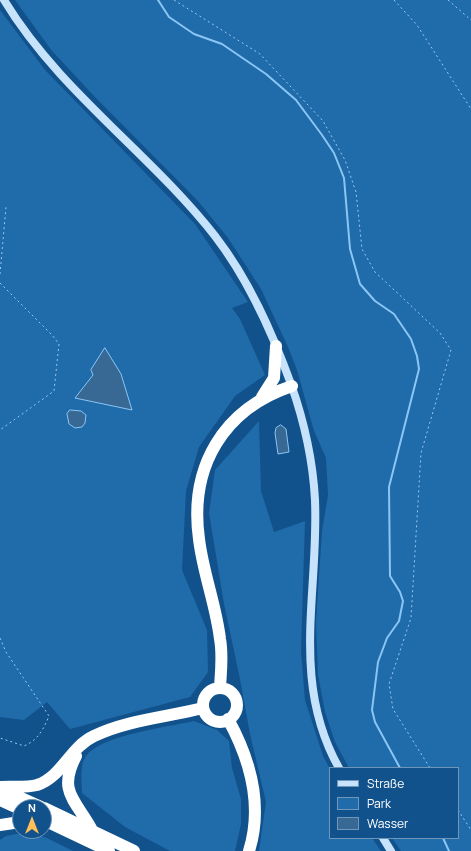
<!DOCTYPE html>
<meta charset="utf-8">
<style>
body{margin:0}
#map{position:relative;width:471px;height:851px;overflow:hidden;background:#11528c;font-family:Manrope,sans-serif}
canvas{display:block}
.legend{position:absolute;left:329px;top:767px;width:130px;height:72px;box-sizing:border-box;background:#11528c;border:1px solid #7097ba;margin:0;padding:5px 7px;list-style:none;font-size:12px;color:#fff}
.legend li{display:flex;align-items:center;gap:8px;height:20px}
.legend b{width:20px;border:1px solid #7097ba}
.north{position:absolute;left:12px;top:799px;width:40px;height:40px;box-sizing:border-box;background:#11528c;border:1px solid #7097ba;border-radius:50%;rotate:0deg;font-size:11px;font-weight:700;line-height:16px;text-align:center;color:#fff}
.north::after{content:'';display:block;margin:auto;width:14px;height:18px;background:#ffc059;clip-path:polygon(50% 0,100% 100%,50% 72%,0 100%)}
</style>
<div id="map">
<canvas width="471" height="851"></canvas>
<ul class="legend">
<li><b style="height:5px;background:#c7e3fc"></b>Straße</li>
<li><b style="height:11px;background:#206baa"></b>Park</li>
<li><b style="height:11px;background:#386994"></b>Wasser</li>
</ul>
<div class="north">N</div>
</div>
<script>
const ctx = document.querySelector('canvas').getContext('2d');
ctx.lineJoin = 'round';
function fillPath(path, color) { ctx.fillStyle = color; ctx.fill(path, 'evenodd'); }
function stroke(path, color, width, dash) { ctx.strokeStyle = color; ctx.lineWidth = width; ctx.lineCap = dash ? 'butt' : 'round'; ctx.setLineDash(dash || []); ctx.stroke(path); }
fillPath(new Path2D(`
 M15,0h456v851h-70l-9,-13h66v-70h-109l-14,-26 -10,-30 -7,-37 -2,-53 6,-91 6,-36 -2,-37 -12,-27 -17,-61 -9,-23 -27,-58 -33,-51 -30,-37 -103,-104 -43,-46z
 M0,10l45,60 150,154 53,78 -16,6 8,11 25,56 -30,21 -36,51 -13,44 -4,79 25,60 1,42 -18,25 -120,32 -23,-27 -23,18 -24,-3z
 M259,421l2,70 13,41 31,-11 -4,130 4,49 18,56 7,13v69h42l9,13h-122l7,-49 -16,-68 -10,-55 -16,-75 -15,-91 6,-43z
 M194,721l23,9 12,11 3,27 9,31v25l-6,27h-65l-45,-24 -43,-34c0,-11 -3,-27 4,-37 15,-21 82,-29 108,-35z
 M26,832l21,6 26,13h-73v-11l6,-4z`), '#206baa');
const water = new Path2D(`
 M105,348l16,26 11,36 -57,-12 18,-23 -2,-5z
 M70,410l11,1 5,4 -1,8 -3,4 -7,1 -6,-4 -2,-10z
 M281,425l5,4 3,23 -11,2 -3,-21 1,-5z`);
fillPath(water, '#386994');
stroke(water, '#8ac6f5', 1);
stroke(new Path2D(`
 M158,0l11,17 25,17 28,10 44,30 30,26 26,35 12,18 10,25 6,71 10,35 15,17 19,13 17,25 6,17 2,13 -30,118 1,89 10,16 3,9 -4,20 -12,17 -9,24 -6,48 3,12 25,46
 M443,838l6,13`), '#8ac6f5', 2);
stroke(new Path2D(`
 M174,0l86,54 63,67 22,39 11,32 6,57 13,23 65,61 11,17 -30,103 -10,165 -22,66 4,25 37,59
 M394,0l23,25 54,84
 M448,0l23,20
 M0,274l6,-67
 M0,283l52,52 7,9 -5,47 -54,39
 M0,638l6,14 43,64c-6,14 -11,24 -25,30l-24,-8
 M458,810l13,20`), '#99c9f2', 1, [2, 3]);
stroke(new Path2D(`
 M4,0c55,91 146,153 211,236 34,44 57,96 76,148 13,37 22,77 24,116 4,93 -25,181 24,268
 M383,838l8,13`), '#c7e3fc', 8);
stroke(new Path2D(`
 M262,397l12,-19 2,-32
 M220,687c1,-16 3,-32 0,-48 -4,-34 -17,-66 -21,-100 -10,-72 24,-130 93,-153
 M203 705a17 17 0 1 1 34 0a17 17 0 1 1-34 0Z
 M228,719c22,40 35,87 21,132
 M76,756c-19,36 0,44 16,74
 M0,787c12,-1 25,1 37,-2 25,-8 33,-38 57,-49 33,-16 74,-19 109,-28
 M1,789l40,18
 M0,800l20,9
 M44,808l90,43
 M44,820l65,31
 M0,825l20,-3`), '#fff', 12);
</script>
